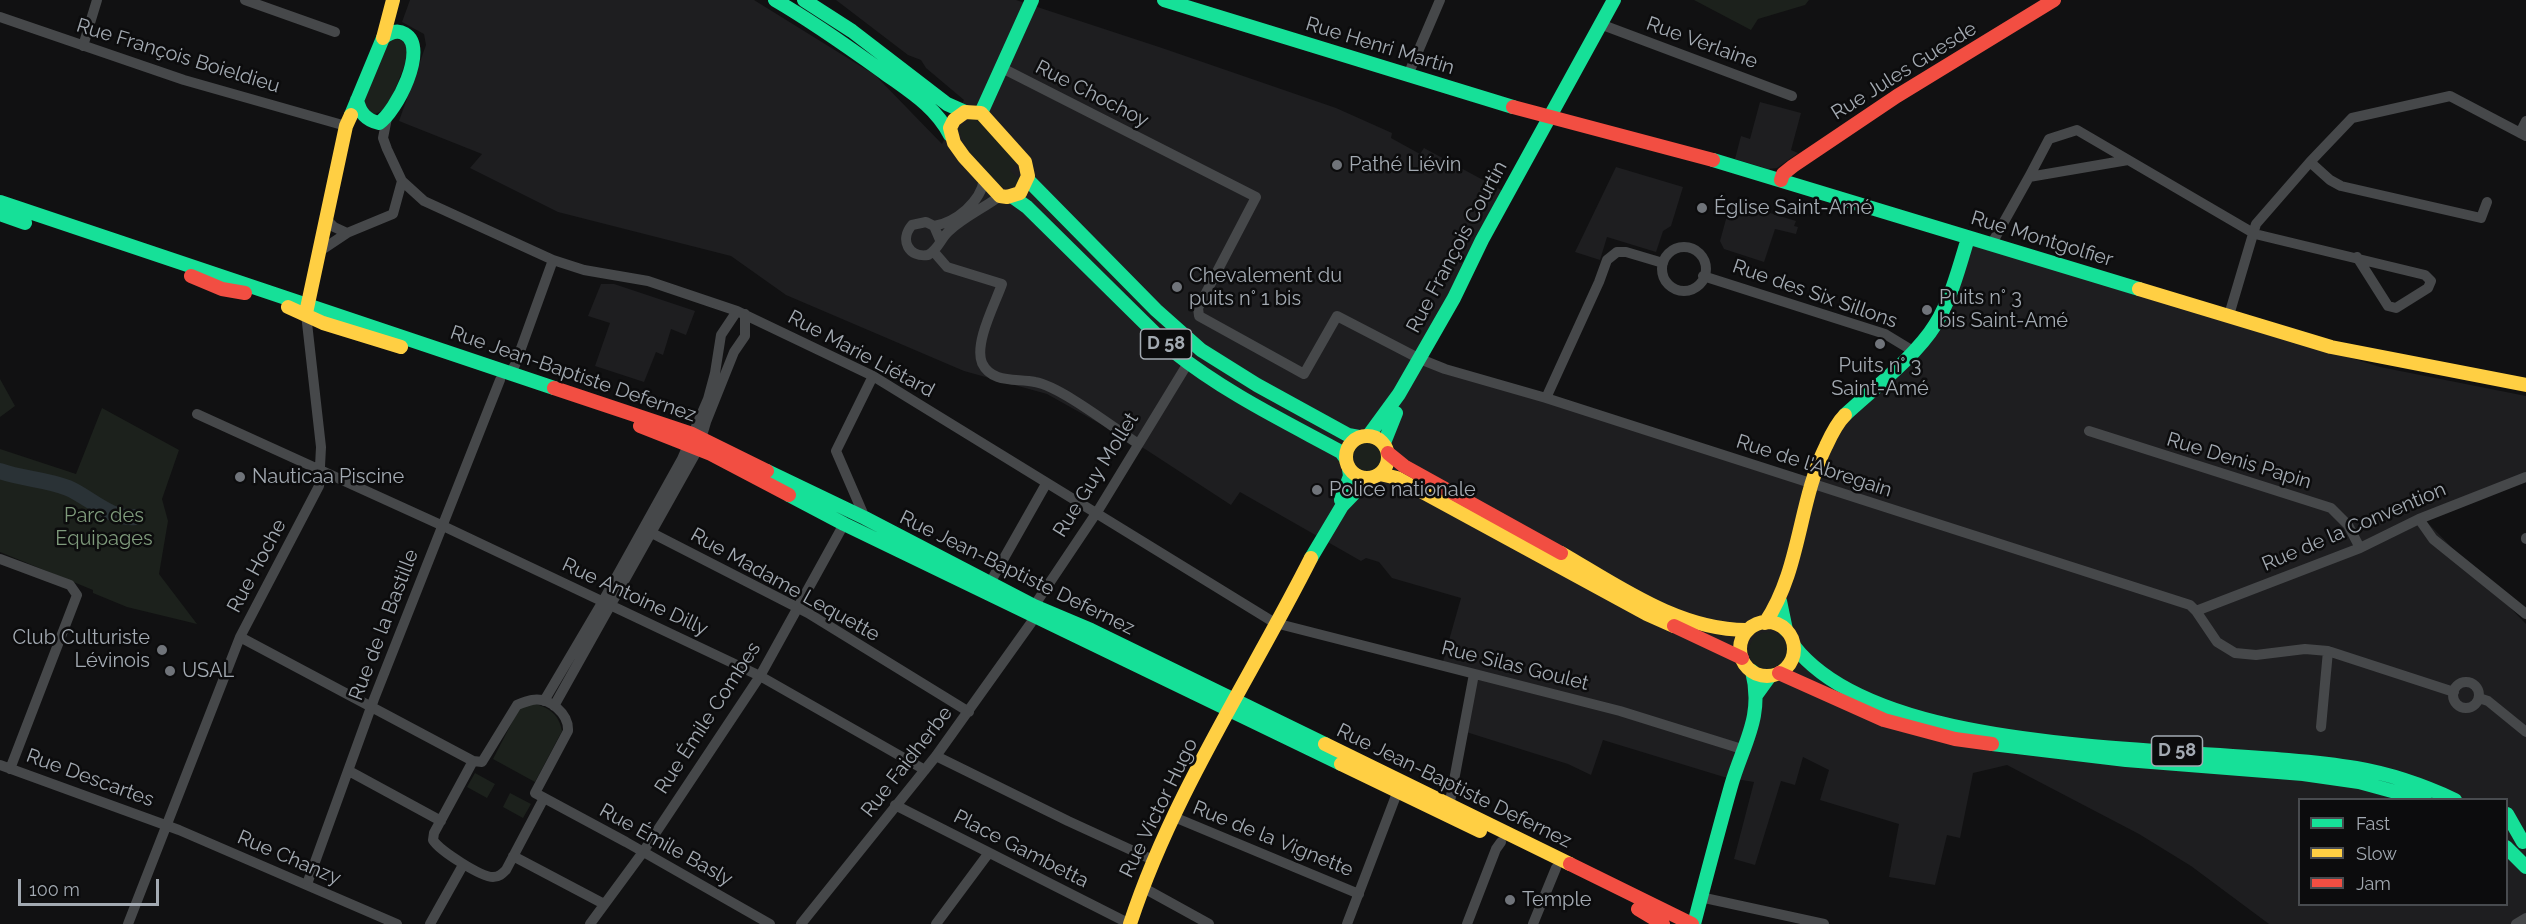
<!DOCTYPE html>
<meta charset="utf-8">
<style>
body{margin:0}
#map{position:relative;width:2526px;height:924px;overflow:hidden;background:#111112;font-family:Raleway,sans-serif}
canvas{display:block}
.legend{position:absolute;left:2298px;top:798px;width:210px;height:108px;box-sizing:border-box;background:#0c0c0d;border:2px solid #484b4f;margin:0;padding:8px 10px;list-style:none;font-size:18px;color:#a3aab2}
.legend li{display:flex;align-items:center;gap:12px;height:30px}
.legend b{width:30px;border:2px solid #484b4f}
.scale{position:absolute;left:18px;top:879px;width:141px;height:27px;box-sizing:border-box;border:3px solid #a3aab2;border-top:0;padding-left:8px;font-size:18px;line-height:21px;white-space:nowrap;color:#a3aab2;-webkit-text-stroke:4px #0c0c0d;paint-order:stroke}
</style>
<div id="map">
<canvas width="2526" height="924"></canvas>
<ul class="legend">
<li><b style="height:8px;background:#16e098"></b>Fast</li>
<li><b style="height:8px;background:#ffcf43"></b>Slow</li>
<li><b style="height:8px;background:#f24e42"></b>Jam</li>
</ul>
<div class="scale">100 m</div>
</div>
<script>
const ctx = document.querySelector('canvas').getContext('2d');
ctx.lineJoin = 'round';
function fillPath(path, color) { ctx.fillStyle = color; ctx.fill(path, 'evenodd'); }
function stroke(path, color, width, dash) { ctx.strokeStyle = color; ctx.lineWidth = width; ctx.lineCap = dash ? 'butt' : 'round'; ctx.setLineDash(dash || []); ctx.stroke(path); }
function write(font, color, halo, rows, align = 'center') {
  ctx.font = font + ' Raleway,sans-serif'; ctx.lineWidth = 5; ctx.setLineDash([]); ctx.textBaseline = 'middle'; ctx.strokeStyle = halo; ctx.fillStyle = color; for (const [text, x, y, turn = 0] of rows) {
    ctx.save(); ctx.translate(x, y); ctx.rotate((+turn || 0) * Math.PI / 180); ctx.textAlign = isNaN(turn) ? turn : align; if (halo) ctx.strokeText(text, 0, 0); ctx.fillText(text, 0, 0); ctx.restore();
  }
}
fillPath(new Path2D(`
 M410,0h344l121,75 67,69 22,-44 -38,-32 -5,-8 -13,-5 -72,-55h180l146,48 174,60 56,25 -1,5 29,16 4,-6 83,45 -87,166 390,125 22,-51 91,-93 45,-102 412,129 146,29v76l-100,49 100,103v300h-257l-78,-58 -52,-32 -132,-69 -34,8 -13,65 -13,-3 -12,50 -46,-8 10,-53 -79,-24 9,-30 -26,-13 -8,28 -14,-4 -26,84 -21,-6 20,-77 -30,-5 -121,-37 -12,35 -23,-11 -105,-33 11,-57 -32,-9 19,-67 -69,-20 -13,-16 -13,-4 -5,3 -121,-69 -9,13 -86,-56 -98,-55 -83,-23 -178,-76 -55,-39 -173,-44 -88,-44 12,-14 -83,-33 27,-76 -2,-11 -22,-12zM2300,800h206v104h-206z
 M1760,102l41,11 -10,37 7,3 -21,15 -9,1 -33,-10 6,-23 9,3z
 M1616,167l67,20 -12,39 -8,5 -7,21 -49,-15 -7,23 -25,-8z
 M1731,201l65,20 -2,5 4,1 -2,7 -21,-5 -11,33 -40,-13 -4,-8z
 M601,284h13l81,27 -9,24 -15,-6 -8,26 -7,-3 -12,30 -49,-16 15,-43 -22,-7z`), '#1e1e20');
fillPath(new Path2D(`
 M1694,0h115l-4,5 -47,14 -7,11z
 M391,38l13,2 6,11 -22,57 -13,6 -7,-2 -5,-15z
 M971,119l10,3 35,40 -6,9 11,9c-6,8 -12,10 -21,6 -11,-13 -43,-42 -40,-59z
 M0,379l15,27 -15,11z
 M102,408l77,42 -17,49 6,22 -9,53 38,50 -70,-17 -34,-14v-3l-93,-38v-103l76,25z
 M1353 456a15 15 0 1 1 30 0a15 15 0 1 1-30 0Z
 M1749 651a19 19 0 1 1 38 0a19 19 0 1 1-38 0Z
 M536,704c15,5 23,11 26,27l-27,51 -42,-23 27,-52z
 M475,773l20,11 -8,14 -20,-11z
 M510,793l21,11 -8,14 -20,-11z`), '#1c211c');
stroke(new Path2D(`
 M0,471c22,8 46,8 68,17 23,10 42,32 68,29`), '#2a3236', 16);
stroke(new Path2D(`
 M245,0l90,32
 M0,17l184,63 162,46
 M1600,24l192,72
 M83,46l14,-46
 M1002,68l254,129 -58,111 1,8 105,58 33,-58 83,43 25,10 101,29 644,207 6,6 21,31 18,11 21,2 49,-6 23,2 126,41
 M1408,75l32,-75
 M387,118l-4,20 4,11 15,32 22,20 129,59 31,10 64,11 89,30 136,65 402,247 345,88 125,39
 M2520,133l6,-12
 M2128,160l-99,17 20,-38 28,-9 178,104 170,41 6,6 -3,7 -32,20 -8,-2 -31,-49
 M2310,162l20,18 11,6 140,32 6,-16
 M326,219l8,8 13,6
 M934,226c22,-4 47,-24 50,-47
 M940,240l-6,-14 -8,-4 -14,3c-13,15 -3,33 16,30 11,-6 12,-16 21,-24 15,-14 35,-23 51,-35
 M1991,245l38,-68
 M1662 269a22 22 0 1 1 44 0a22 22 0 1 1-44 0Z
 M320,251l27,-18 46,-19 9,-33
 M934,252l13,15 55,17c-7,20 -28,59 -20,79 10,21 35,15 53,19 25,4 79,46 102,61
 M1703,276l182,58 28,17
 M2229,315l27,-91 54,-62 42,-44 98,-22 76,40
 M510,373l5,-8 38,-105
 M1546,398l53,-116 8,-22 10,-8h9l37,11
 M197,414l244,111 319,151 165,94
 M2089,431l242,77 17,17 12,23
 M865,518l-29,-67 37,-75
 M2419,519l14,20 93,75
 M646,530l162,83 161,99
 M2526,538v1
 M0,559l70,26 7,10 -67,174
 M991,581l55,-97
 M2196,611l164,-63 59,-29 107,-42
 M240,637l233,124 9,1 35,-57c5,-2 10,-4 15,-5 18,-3 37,14 36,31l-33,62 91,49 144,82
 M2453 695a13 13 0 1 1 26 0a13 13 0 1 1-26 0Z
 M2479,698l9,3 38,31
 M544,701l59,-100 79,-142 26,-60 7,-26 6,-38 16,-24
 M554,706l144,-257 8,-27 28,-70 11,-16v-22
 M2321,727l7,-76
 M936,756l132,65 85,39
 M473,761l-39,72 -1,7c7,11 48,37 60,37 6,0 9,-3 13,-7l38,-72
 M0,765l179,65 218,94
 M349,771l92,50
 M895,805l235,119
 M1448,812l26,-138
 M1174,817l185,77
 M513,856l91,48
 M307,884l67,-185 126,-319
 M1142,887l67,37
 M1700,897l124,27
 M128,924l112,-287 79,-151 2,-39 -15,-133
 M430,924l33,-59
 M590,924l53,-72 117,-176 84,-152
 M801,924l135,-168 95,-133 3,-7v-10l65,-97 89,-146
 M936,924l52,-70
 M1347,924l50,-131
 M1467,924l29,-75 5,-7
 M1533,924l23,-56
 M2516,924l10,-6`), '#46484a', 10);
stroke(new Path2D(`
 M775,0c38,22 73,47 108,72 26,19 52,34 67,63
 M804,0l48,31 95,73 18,8
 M1164,0l349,107
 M981,113l51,-113
 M351,115l32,-77c6,-5 14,-9 22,-4 24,14 -9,78 -26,89 -13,-3 -19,-10 -22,-23
 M1713,160l426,129
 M1028,180l128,130 45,40 56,35 91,50 11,2
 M1013,197l14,10 146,144c51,41 111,70 168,101l5,7
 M0,202l554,186
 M0,214l25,9
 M1845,415c27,-25 71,-59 90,-90 16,-26 24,-57 33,-87
 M1369,435l30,-41 55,-96 28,-58 132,-240
 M1384,443l12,-30
 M767,471l98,47 169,88 57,24 234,114
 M789,495l55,29 497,240
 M1341,500l9,-24 -1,-7
 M1311,558l31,-52 27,-28
 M1780,601l6,29
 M1794,646c92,119 419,97 562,122 35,6 67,17 99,32
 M1757,694l13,-18
 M1992,744l134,16 177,14 56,8 66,18
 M2507,814l16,28
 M2506,847l20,20
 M1694,924c12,-46 24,-92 37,-138 12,-42 33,-69 21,-115`), '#16e098', 14);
stroke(new Path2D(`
 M383,38l10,-38
 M965,112l16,1 44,49 3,14 -8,17 -13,4 -7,-1 -36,-39 -10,-14 -4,-15 4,-8z
 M2139,289l192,58 195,38
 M288,307l35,16 78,24
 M306,313l40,-187 5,-11
 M1346 457a21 21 0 1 1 42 0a21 21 0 1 1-42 0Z
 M1380,474l17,4 250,136 27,12
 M1561,553c57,33 119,78 187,77
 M1740 649a27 27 0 1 1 54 0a27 27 0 1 1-54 0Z
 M1765,623c36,-54 33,-120 61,-177 5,-11 11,-23 19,-31
 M1325,744l245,120
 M1341,764l139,67
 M1130,924c42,-129 120,-245 181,-366`), '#ffcf43', 14);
stroke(new Path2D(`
 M1513,107l200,53
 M1781,180l2,-6 10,-8 104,-70 157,-96
 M191,276l31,13 23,4
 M554,388l138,46 75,37
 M640,426l71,28 78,41
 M1388,453l16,13 157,87
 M1674,626l68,32
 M1779,673l105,47 71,19 37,5
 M1570,864l122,60
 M1638,909l25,15`), '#f24e42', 14);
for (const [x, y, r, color] of [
 [1337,165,6,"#70747a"],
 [1702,208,6,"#70747a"],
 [1177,287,6,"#70747a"],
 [1927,310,6,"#70747a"],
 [1880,344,6,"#70747a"],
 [240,477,6,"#70747a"],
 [1317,490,6,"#70747a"],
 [162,650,6,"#70747a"],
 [170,671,6,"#70747a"],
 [1510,900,6,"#70747a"]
]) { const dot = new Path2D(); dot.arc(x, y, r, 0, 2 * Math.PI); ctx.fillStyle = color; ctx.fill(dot); stroke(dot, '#0c0c0d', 2); }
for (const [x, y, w] of [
 [1166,344,51],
 [2177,751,51]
]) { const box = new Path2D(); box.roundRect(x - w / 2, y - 15, w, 30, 4.5); ctx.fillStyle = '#0c0c0d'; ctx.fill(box); stroke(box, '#a3aab2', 1.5); }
write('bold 18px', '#a3aab2', null, [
 ["D 58",1166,344],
 ["D 58",2177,751]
]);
write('20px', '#a3aab2', '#0c0c0d', [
 ["Rue Verlaine",1702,43,20],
 ["Rue Henri Martin",1380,46,17],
 ["Rue François Boieldieu",178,56,17],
 ["Rue Jules Guesde",1904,71,-32],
 ["Rue Chochoy",1092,94,27],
 ["Rue Montgolfier",2042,239,17],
 ["Rue François Courtin",1457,247,-62],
 ["Rue des Six Sillons",1815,294,19],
 ["Rue Marie Liétard",861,354,28],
 ["Rue Jean-Baptiste Defernez",573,374,19],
 ["Rue Denis Papin",2239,461,17],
 ["Rue de l'Abregain",1814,466,18],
 ["Rue Guy Mollet",1096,475,-58],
 ["Rue de la Convention",2354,527,-23],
 ["Rue Hoche",257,566,-62],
 ["Rue Jean-Baptiste Defernez",1017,573,26],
 ["Rue Madame Lequette",785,585,29],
 ["Rue Antoine Dilly",635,597,25],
 ["Rue de la Bastille",384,625,-69],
 ["Rue Silas Goulet",1515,666,14],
 ["Rue Émile Combes",708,718,-57],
 ["Rue Faidherbe",907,762,-52],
 ["Rue Descartes",90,778,20],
 ["Rue Jean-Baptiste Defernez",1454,786,26],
 ["Rue Victor Hugo",1159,808,-64],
 ["Rue de la Vignette",1273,839,22],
 ["Rue Émile Basly",666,845,29],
 ["Place Gambetta",1021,849,27],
 ["Rue Chanzy",289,858,23]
]);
write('20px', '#a3aab2', '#0c0c0d', [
 ["Pathé Liévin",1349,165],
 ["Église Saint-Amé",1714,208],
 ["Chevalement du",1189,276],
 ["puits n° 1 bis",1189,299],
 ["Puits n° 3",1939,298],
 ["bis Saint-Amé",1939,321],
 ["Puits n° 3",1880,366,"center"],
 ["Saint-Amé",1880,389,"center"],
 ["Nauticaa Piscine",252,477],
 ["Police nationale",1329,490],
 ["Club Culturiste",150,638,"right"],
 ["Lévinois",150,661,"right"],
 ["USAL",182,671],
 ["Temple",1522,900]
], 'left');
write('20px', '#7f9b7c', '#0c0c0d', [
 ["Parc des",104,516],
 ["Equipages",104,539]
]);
</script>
